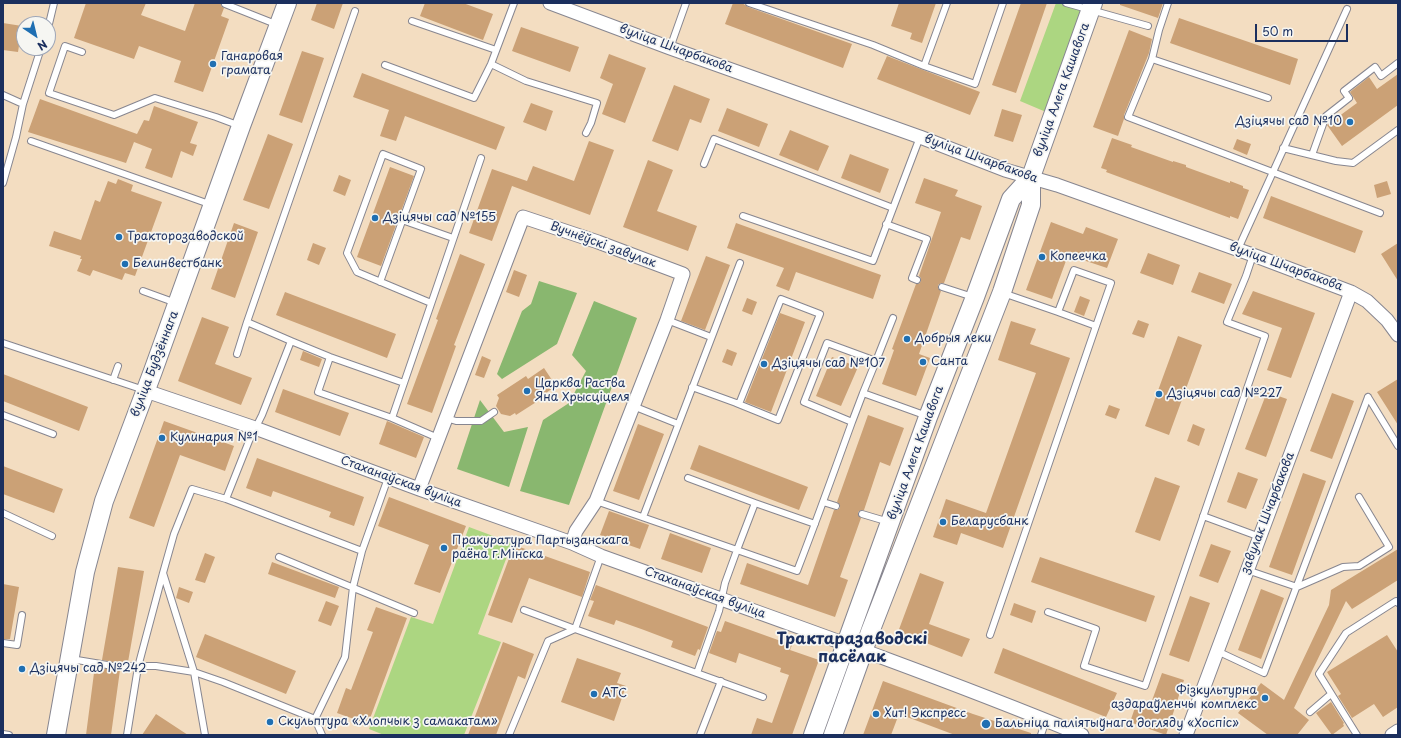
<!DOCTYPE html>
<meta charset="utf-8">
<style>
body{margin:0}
#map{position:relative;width:1401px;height:738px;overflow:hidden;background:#f3ddc1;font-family:"Playpen Sans",sans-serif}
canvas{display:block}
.frame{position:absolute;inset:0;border:4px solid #1b2f5e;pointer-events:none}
.north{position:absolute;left:16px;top:16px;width:40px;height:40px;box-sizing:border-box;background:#f6f6f2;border:1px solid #9ea6b7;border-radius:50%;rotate:145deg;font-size:11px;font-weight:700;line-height:16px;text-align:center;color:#1b2f5e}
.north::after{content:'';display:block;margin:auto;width:14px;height:18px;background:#1f6fb2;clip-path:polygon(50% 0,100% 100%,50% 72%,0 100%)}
.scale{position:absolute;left:1255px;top:24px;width:93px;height:18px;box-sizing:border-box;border:2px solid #1b2f5e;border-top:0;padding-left:5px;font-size:12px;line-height:14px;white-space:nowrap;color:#1b2f5e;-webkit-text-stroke:3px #f6f6f2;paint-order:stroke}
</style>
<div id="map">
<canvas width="1401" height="738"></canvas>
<div class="frame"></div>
<div class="north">N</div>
<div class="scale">50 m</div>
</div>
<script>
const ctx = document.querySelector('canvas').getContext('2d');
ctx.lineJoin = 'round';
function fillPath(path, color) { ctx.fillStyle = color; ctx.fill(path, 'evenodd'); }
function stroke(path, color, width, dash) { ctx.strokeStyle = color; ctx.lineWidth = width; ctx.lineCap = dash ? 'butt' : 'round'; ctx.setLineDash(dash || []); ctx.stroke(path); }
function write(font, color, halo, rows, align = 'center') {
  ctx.font = font + ' "Playpen Sans",sans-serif'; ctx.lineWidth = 3.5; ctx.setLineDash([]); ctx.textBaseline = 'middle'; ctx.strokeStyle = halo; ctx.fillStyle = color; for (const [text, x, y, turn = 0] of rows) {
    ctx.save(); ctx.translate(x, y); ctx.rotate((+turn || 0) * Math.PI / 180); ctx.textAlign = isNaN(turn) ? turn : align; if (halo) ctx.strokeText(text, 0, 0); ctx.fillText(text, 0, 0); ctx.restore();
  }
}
fillPath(new Path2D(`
 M1056,3h29l-39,109 -26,-11z
 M469,527l43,16 -34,91 23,8 -37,93h-80l-15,-6 42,-112 22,7z`), '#acd681');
fillPath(new Path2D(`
 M539,281l38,12 -20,51 -55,35 -5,-5 25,-63 9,-7z
 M594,301l43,17 -68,187 -49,-14 23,-71 26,-17 17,-32 -14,-16z
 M480,400l24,32 24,-5 -19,60 -52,-18z`), '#89b76f');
fillPath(new Path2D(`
 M86,3h60l-5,12 44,16 10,-28h26v3l3,2 -3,8 8,3 -26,73 -29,-10 7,-21 -42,-15 -5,13 -60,-21z
 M317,3h26l-9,26 -23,-9z
 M425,3h38l30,11 -10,26 -63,-24z
 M733,3h9l6,4 104,37 -9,24 -118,-44z
 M899,3h37l-14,40 -12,-4 2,-6 -21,-7z
 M1021,3h26l-31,90 -24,-8z
 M1120,3h43l-5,15 -38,-13z
 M1179,18l119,41 -8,26 -120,-42z
 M3,23l19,3 -4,26 -15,-2z
 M521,27l58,20 -9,25 -58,-21z
 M1129,30l23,9 -3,14 -25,62v4l-6,17 -25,-9z
 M302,51l22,7 -22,65 -23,-8z
 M609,54l37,14 -21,55 -23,-9 11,-30 -13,-6z
 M887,56l93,36 -10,23 -93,-36z
 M362,73l143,54 -9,23 -91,-34 -9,25 -16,-5 9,-26 -36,-13z
 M1398,74v31l-56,41 -15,-21 30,-22 -7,-11 19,-15 8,12z
 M674,85l36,14 -9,24 -11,-4 -12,32 -26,-10z
 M40,99l97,35 7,-14 5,1 5,-15 44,16 -8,21 7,2 -4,11 -12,-5 -9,27 -27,-10 7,-19 -18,-7 -8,21 -98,-31z
 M531,103l22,8 -7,20 -23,-9z
 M727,108l41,16 -9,23 -41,-16z
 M1002,109l20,6 -9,27 -19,-6z
 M790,130l39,16 -11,25 -39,-16z
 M268,134l25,10 -24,65 -26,-9z
 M1112,138l20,7 -1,2 42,15v-1l13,4v2l44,16v-2l13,5v2l6,2 -11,29 -8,-3v2l-27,-10 -97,-36 1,-2 -6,-2z
 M1237,139l14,5 -4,11 -14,-6z
 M589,141l25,9 -24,65 -78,-29 -20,55 -23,-8 23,-64 35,12 6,-15 41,15z
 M850,154l39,15 -9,24 -39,-15z
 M648,160l25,10 -16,41 40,15 -9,25 -65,-24z
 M390,167l24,9 -33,90 -24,-9z
 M339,175l12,5 -6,16 -12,-5z
 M924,178l34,12 -3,6 27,10 -12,34 -9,-3 -17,46h-3l-3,2v3l3,3 -22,63 11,4 -14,38 -34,-12 12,-34 -2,-1 24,-65h3l2,-3v-3l-2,-2 22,-64 -26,-9z
 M118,179l15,6 -2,6 31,11 -27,74 -10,-3 -3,7 -29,-10 -3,6 -13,-5 5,-12h-2l1,-3 -32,-10 5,-15 27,9 14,-40 5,2 8,-21 8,3z
 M1387,181l4,13 -14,4 -3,-13z
 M1271,196l92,35 -8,22 -92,-35z
 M1051,222l32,12 3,-7 32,12 -11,29 -30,-10 -1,3 -9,-3 -15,41 -26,-9z
 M234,223l24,9 -23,66 -24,-9z
 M736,223l145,52 -8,24 -77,-27 -7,19 -13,-5 8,-18 -57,-20z
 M313,243l13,5 -7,17 -12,-5z
 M1398,243v38l-17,-27z
 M1148,253l32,12 -7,20 -33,-12z
 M460,254l25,10 -31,81 2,1 -24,67 -25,-9 31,-84 -2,-1z
 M706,256l24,9 -25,65 -24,-9z
 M514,270l13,5 -8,22 -13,-5z
 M1199,272l33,12 -8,20 -33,-12z
 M1253,291l62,22 -24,65 -24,-8 15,-42 -40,-14z
 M285,292l111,42 -9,24 -111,-43z
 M1080,296l10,4 -6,16 -10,-4z
 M747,298l10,4 -5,13 -10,-4z
 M780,313l25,9 -34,90 -26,-10z
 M202,317l27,10 -14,37 37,14 -11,27 -63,-24z
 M1138,320l11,4 -5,14 -12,-4z
 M1011,321l25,8 -6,15 40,14 -67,190 -42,-15 -4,12 -24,-8 13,-38 40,14 50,-140 -38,-13z
 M1178,336l24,9 -33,90 -24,-9z
 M727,349l10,4 -5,13 -10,-4z
 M303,351l19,8 -3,8 -19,-7z
 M482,356l9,4 -7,18 -9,-3z
 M832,357l26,10 -17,39 -25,-10z
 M544,368l12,18 -16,11 1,2 -25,16 -1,-2 -5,3 -9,-2 -5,-8 3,-8 -2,-3 29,-19 2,3z
 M3,374l85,33 -9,24 -76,-30z
 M1398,379v46l-21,-33z
 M283,389l66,24 -9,23 -65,-24z
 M1267,392l20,7 -21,58 -21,-8z
 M1332,393l22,8 -22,58 -22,-8z
 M1109,405l11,4 -4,10 -11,-4z
 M868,415l36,13 -14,38 -10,-4 -16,48h-3l-3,2v3l3,3 -21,59 8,3 -13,37 -95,-33 7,-21 61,22 26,-75h3l3,-2v-3l-3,-3z
 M164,421l70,25 -9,25 -45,-16 -26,72 -25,-9z
 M387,421l37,16 -8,21 -37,-14z
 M638,424l26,10 -25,66 -26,-9z
 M1193,424l12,5 -6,17 -12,-5z
 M699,445l109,42 -9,23 -109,-41z
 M257,458l107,39 -10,29 -25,-9 2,-5 -58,-21 -2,6 -25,-9z
 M3,466l60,23 -9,24 -51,-19z
 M1238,472l20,7 -12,30 -19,-7z
 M1303,473l23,8 -34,94 -23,-8z
 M1155,477l25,9 -20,55 -25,-9z
 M389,497l77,29 -26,67 -26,-9 15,-39 -51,-19z
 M609,511l40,14 -9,24 -40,-14z
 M670,533l41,15 -9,25 -41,-14z
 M1211,544l20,7 -13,32 -19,-7z
 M514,545l76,27 -8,25 -53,-19 -17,45 -24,-8z
 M1398,549v31l-46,29 -6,-8 -52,107 15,12 -12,15h-29l-30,-22 23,-30 23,17 45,-95 2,-15z
 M205,553l10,4 -10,26 -10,-3z
 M1040,557l115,39 -9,26 -115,-40z
 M272,562l67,25 -4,11 -67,-24z
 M118,567l26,4 -16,91h-15l-11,-2z
 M920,573l24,9 -15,42 41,15 -8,18 -64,-25z
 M3,584l16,3 -9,52h-7z
 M596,585l112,42 -8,23 -2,-1 -3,7 -24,-9 2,-6 -29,-11 -28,-10 -2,5 -26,-9 6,-15 -4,-1z
 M179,587l14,5 -4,11 -13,-5z
 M1261,589l23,9 -23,61 -23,-9z
 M1190,596l20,7 -21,59 -20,-7z
 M326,601l13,5 -8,20 -13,-5z
 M1014,603l22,8 -4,12 -22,-8z
 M376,607l31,11 -39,106 -31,-11 9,-25 5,2 22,-58 -6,-2z
 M725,621l67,24 -2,5 29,10 -27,75h-41l6,-17 15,5 17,-48 -9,-3 1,-4 -42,-15 -3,10 -27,-10 8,-22 4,1z
 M205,634l91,37 -10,23 -90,-37z
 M1387,635l11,17v55l-15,10 -9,-13 -22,14 -14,-22 3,-2 -14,-22z
 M503,642l31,12 -5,13 -4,12 -7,-3 -22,59h-28z
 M1003,648l114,45 -11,24 -112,-44z
 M577,658l44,15 -4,10 9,3 -12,35 -53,-19z
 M101,668l19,2 -9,65h-25l8,-62 6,1z
 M1162,673l22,7 -18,55 -36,-13 7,-20 13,4z
 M883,681l90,33 58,19v2h-76l-56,-21 -8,21h-28z
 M1331,702l13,21 -1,1 1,2 -12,9 -16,-22z
 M156,714l32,21h-46z`), '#cba176');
const lane = new Path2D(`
 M749,3l124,42 51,21 51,18 28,-81
 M1066,3l82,23
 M1168,3l-9,27 -7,29 -24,58 252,96
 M225,4l53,21
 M412,21l84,29
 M48,28l6,-25
 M670,48l16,-45
 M82,52l-17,-6 -16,47 65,22 41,-17 61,19 24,9
 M1152,59l116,39
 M491,64l35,17 71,22 -6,20 -5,10
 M385,65l89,33 17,-34 23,-61
 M924,66l23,-63
 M3,95l20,9
 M31,141l181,64
 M1283,148l53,13 17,2 45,-33
 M1312,155l14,-39 23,-18 -5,-7 31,-24 6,9 17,-13
 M704,164l10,-25 179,69
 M3,183l13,-46 7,-33 18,-56
 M743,216l130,45 47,-124
 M402,220l51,18
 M886,224l41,15 -15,39 5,2
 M1238,249l109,-240
 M380,282l41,-113 -38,-15 -36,99 10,19 74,31
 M942,287l31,10
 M143,291l33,12
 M1003,293l55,19 16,-42 37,13 -15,43 -38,-14
 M667,320l44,17
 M291,341l-44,-19 108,-311
 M3,343l141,47
 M237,354l10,-32
 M330,357l-12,35 74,26 12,-35
 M876,361l17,-43
 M113,380l5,-14
 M692,387l47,17 42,-105 39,15 -42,106 -42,-17
 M863,393l13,-32 -49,-18 -23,59 48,20 11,-29 64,23
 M1368,397l30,49
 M633,406l45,18
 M3,415l50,19
 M392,418l46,20
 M446,418l10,3h25l13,-9
 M688,478l67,25
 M226,499l23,-58 13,-26 29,-74 39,16 74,26 77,-225
 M596,501l141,49 -12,33 -6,28 -22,62
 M823,502l13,4
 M3,513l49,23
 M862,514l27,8
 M1203,516l57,21
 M643,517l97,-254
 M815,524l-60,-21 -18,47 60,21c19,-49 37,-99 55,-149
 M279,557l135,56
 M1247,570l50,17 46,-20 16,-1 30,-19 -30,-50
 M163,573l31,99 11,63
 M524,610l51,19 26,-73
 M1048,612l48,17 -12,37 61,20 120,-350 -38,-14 19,-46 7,-21
 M990,635l106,-309
 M3,643l14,2 5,-30
 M1217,651l47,22 104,-276
 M71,659l42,7h43l38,6 29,10 92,37
 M1310,712l21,-18
 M3,734l6,1
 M127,735l11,-68 25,-94 11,-39 18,-45 34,10 136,52
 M322,735l-7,-16 30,-62 8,-70 9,-36 26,-73
 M509,735l39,-94 27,-12 188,68
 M700,735l21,-54
 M1041,735l5,-15
 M1357,735l-38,-61 27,-41 50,-32 2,2`);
const street = new Path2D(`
 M550,3l120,45 250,89 85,33 52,15 196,70 98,37 16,9 20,19 11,15
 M146,391l109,37 164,61 153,54 29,13c161,58 323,114 481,179
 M419,489l104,-272 75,25 85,32 -16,46 -71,181 -20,30 -4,12
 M1186,735l165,-443
 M1392,735l6,-4`);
const secondary = new Path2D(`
 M56,735l29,-163 19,-71 49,-130 88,-245 46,-123
 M813,735l115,-318 47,-120 36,-98 20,-22 62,-174
 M833,735l37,-103 132,-340 29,-87v-28`);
stroke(lane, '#878690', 8);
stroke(street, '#878690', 15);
stroke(secondary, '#878690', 20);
stroke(lane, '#fff', 6);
stroke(street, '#fff', 13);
stroke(secondary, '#fff', 18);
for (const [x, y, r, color] of [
 [213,64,4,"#1f6fb2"],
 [1350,122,4,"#1f6fb2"],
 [375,218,4,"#1f6fb2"],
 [119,237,4,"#1f6fb2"],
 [1042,257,4,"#1f6fb2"],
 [125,264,4,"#1f6fb2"],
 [907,339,4,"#1f6fb2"],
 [923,362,4,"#1f6fb2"],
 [764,364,4,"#1f6fb2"],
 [527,391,4,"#1f6fb2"],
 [1159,394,4,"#1f6fb2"],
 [162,438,4,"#1f6fb2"],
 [943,522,4,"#1f6fb2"],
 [444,548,4,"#1f6fb2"],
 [22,669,4,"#1f6fb2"],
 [594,694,4,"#1f6fb2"],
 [1265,698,4,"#1f6fb2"],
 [876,714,4,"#1f6fb2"],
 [270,722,4,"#1f6fb2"],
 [986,724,5,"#1f6fb2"]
]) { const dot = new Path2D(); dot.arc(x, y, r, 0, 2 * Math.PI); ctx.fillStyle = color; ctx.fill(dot); stroke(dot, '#f6f6f2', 1.5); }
write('12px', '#1b2f5e', '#f6f6f2', [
 ["вуліца Шчарбакова",676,49,20],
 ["вуліца Алега Кашавога",1062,90,-70],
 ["вуліца Шчарбакова",981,159,20],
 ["Вучнёўскі завулак",603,245,20],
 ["вуліца Шчарбакова",1286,267,20],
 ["вуліца Будзённага",155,364,-69],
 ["вуліца Алега Кашавога",916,453,-70],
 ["Стаханаўская вуліца",401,482,20],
 ["завулак Шчарбакова",1268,513,-69],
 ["Стаханаўская вуліца",705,593,20]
]);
write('12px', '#1b2f5e', '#f6f6f2', [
 ["Ганаровая",221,57],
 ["грамата",221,71],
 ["Дзіцячы сад №10",1342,122,"right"],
 ["Дзіцячы сад №155",383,218],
 ["Тракторозаводской",127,237],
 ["Копеечка",1050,257],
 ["Белинвестбанк",133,264],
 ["Добрыя леки",915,339],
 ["Санта",931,362],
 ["Дзіцячы сад №107",772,364],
 ["Царква Раства",535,384],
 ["Яна Хрысціцеля",535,398],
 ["Дзіцячы сад №227",1167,394],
 ["Кулинария №1",170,438],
 ["Беларусбанк",951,522],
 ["Пракуратура Партызанскага",452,541],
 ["раёна г.Мінска",452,555],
 ["Дзіцячы сад №242",30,669],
 ["Фізкультурна",1257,691,"right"],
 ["аздараўленчы комплекс",1257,705,"right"],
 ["АТС",602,694],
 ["Хит! Экспресс",884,714],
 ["Скульптура «Хлопчык з самакатам»",278,722],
 ["Бальніца паліятыўнага догляду «Хоспіс»",995,724]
], 'left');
write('bold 16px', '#1b2f5e', '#f6f6f2', [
 ["Трактаразаводскі",852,640],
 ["пасёлак",852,658]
]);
</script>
